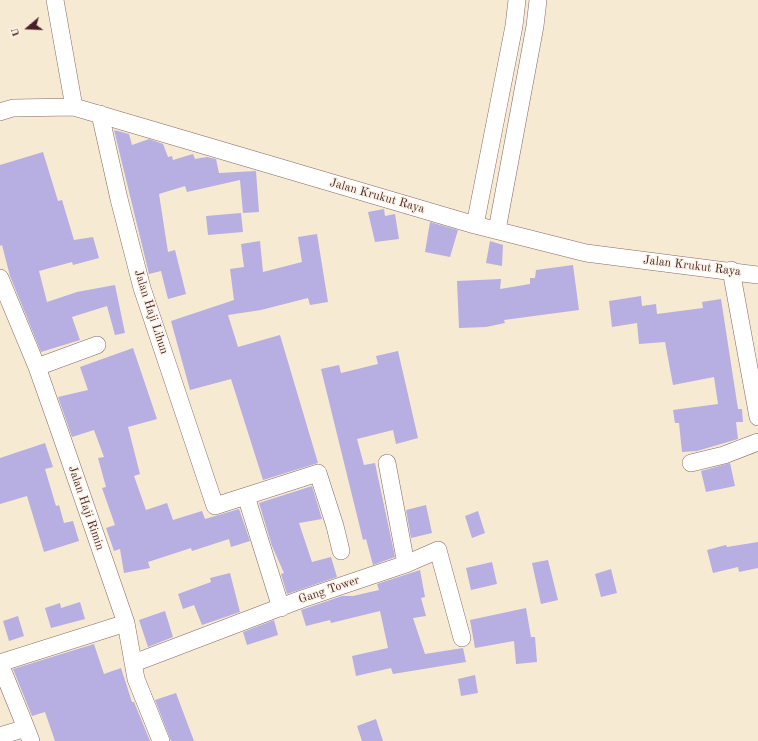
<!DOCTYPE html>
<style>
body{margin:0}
#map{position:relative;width:758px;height:741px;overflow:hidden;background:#f7ead3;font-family:"Old Standard TT",serif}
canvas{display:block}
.north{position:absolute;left:8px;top:8px;width:40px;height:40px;-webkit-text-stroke:3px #fcf5e5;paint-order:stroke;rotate:251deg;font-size:11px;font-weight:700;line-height:16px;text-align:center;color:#4a1f2b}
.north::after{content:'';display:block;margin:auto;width:14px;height:18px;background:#4a1f2b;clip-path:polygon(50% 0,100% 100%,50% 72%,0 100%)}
</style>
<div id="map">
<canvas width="758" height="741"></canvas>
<div class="north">U</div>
</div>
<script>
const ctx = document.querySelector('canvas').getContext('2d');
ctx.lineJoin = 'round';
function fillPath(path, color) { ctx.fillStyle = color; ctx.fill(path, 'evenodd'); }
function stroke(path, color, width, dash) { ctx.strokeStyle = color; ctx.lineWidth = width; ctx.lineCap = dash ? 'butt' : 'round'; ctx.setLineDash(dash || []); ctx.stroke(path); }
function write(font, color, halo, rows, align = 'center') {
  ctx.font = font + ' "Old Standard TT",serif'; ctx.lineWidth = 3; ctx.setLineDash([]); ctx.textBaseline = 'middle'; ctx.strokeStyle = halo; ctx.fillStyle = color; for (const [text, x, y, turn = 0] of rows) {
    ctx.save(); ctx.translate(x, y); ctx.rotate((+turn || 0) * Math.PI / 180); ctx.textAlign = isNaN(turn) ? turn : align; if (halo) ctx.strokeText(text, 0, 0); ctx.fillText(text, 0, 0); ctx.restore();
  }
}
fillPath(new Path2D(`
 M114,130l15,4 3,11 17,-6 14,5 5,13 4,-1 1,4 20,-6 2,5 12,-2 9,2 3,14 37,-2 3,41 -16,1 -3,-33 -53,12 -2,-6 -26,8 9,58 7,-2 11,44 -18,5 -7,-28 -12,3z
 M43,152l15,49 4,-1 12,40 19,-3 6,21 -26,7 -1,-3 -33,9 8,31 30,-10 38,-7 10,48 -10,2 -8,-29 -35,11 8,23 -39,12 -31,-76 -8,-31 -2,1v-81z
 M384,209l1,7 10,-2 4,25 -24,3 -7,-30z
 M241,213l2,19 -35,3 -2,-19z
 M430,222l28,8 -8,27 -25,-5z
 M317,234l11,68 -18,3 -2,-7 -47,12 -33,5 10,32 42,-12 38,128 -55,17 -32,-101 -41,11 -19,-69 63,-21 -4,-31 14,-2 -3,-23 19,-3 3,31 39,-10 -4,-25z
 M490,241l13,4 -1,21 -16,-3z
 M573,265l6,45 -75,10 1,3 -19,4 -27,1 -2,-47 44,-2 -1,10 30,-5v-6h5l1,-8z
 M641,296l1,10 14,-2 1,10 46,-6 -1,-6 19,-3 17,110h4l1,13h-7l2,17 -41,12 -15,1 -3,-29h-4l-2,-13 45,-6 -4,-27 -41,8 -8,-43 -26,2 -2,-21 -25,4 -3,-26z
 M133,348l24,71 -29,8 12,47 -6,2 12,34 21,-7 6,17 29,-9 3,8 34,-10 11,32 -19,6 -2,-8 -37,12 -1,-3 -43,14 2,6 -26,5 -4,-24 -6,2 -8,-23 9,-3 -13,-37 4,-1 -8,-29 6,-1 -10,-27 -22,7 -14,-40 30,-7 -8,-23z
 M398,351l20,87 -22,6 -3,-14 -36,9 7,26 11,-2 20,94 -22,8 -7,-26 -3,1 -42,-171 18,-4 2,8 37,-9 -2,-8z
 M45,443l8,24 -8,2 11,37 3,-1 5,18 9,-2 6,20 -35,11 -17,-56 -27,8v-46z
 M730,463l5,23 -29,6 -5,-21z
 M312,486l10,33 -23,4 13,39 19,-5 6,20 -50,17 -6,-20 3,-1 -12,-27 -13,-43z
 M426,505l6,28 -21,5 -5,-28z
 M478,511l7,22 -13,5 -7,-22z
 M758,542v26l-19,4 -1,-5 -25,6 -6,-23 19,-5 1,2z
 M548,560l10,40 -17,4 -9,-41z
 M492,562l5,22 -26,6 -5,-22z
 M611,569l6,24 -16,4 -6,-23z
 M420,570l5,27 -4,1 5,18 -13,2 12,36 38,-6 3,14 -73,12 -2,-6 -35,8 -4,-20 36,-8 -8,-37 -49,12 -1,-3 -24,6 -5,-16 41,-14h11l26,-6 -2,-6z
 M230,573l10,39 -38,13 -8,-20 -11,4 -5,-15 33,-12 -1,-4z
 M80,602l5,17 -34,9 -6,-20 15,-5 1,5z
 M526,608l5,29h4l2,25 -21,2 -2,-23 -39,7 -5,-28z
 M165,611l8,26 -25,10 -9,-27z
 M18,616l6,20 -15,5 -6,-20z
 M274,620l4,15 -31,10 -4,-13z
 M94,644l10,30 17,-6 11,34h2l16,39h-95l-10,-29 -13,4 -19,-47z
 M475,675l3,18 -17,3 -3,-17z
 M176,693l18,48h-23l-16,-41z
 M376,719l7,22h-21l-5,-15z`), '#b7aee1');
const minor = new Path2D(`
 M55,0l19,107
 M0,112l13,-4 61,-1 401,118 111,28 172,22
 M100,114l19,85 23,89 73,218 103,-33 17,53 6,25
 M475,225l39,-199 3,-26
 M497,230l38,-204 3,-26
 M731,270l27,147
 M0,278l37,89 24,68 65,188 10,56 25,62
 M37,367l60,-22
 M387,463l19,101
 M691,463l33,-8 34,-13
 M246,496l35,112
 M0,663l126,-40
 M134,663l168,-64 104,-35 32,-14 24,88
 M0,664l26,64 -26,8
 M26,728l5,13`);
stroke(minor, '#876666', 18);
stroke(minor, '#fff', 17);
write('12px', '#4a1f2b', '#fcf5e5', [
 ["Jalan Krukut Raya",377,196,16],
 ["Jalan Krukut Raya",692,266,7],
 ["Jalan Haji Lihun",151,312,72],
 ["Jalan Haji Rimin",86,508,71],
 ["Gang Tower",329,590,-19]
]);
</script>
